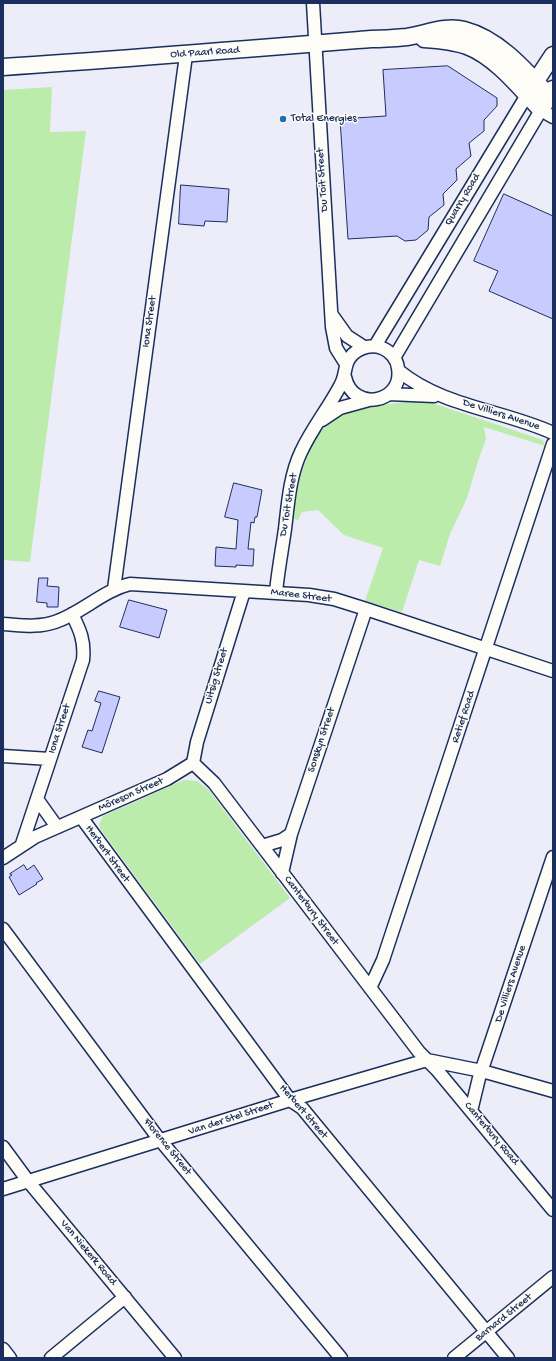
<!DOCTYPE html>
<meta charset="utf-8">
<style>
body{margin:0}
#map{position:relative;width:556px;height:1361px;overflow:hidden;background:#ededf9;font-family:"Gochi Hand",sans-serif}
canvas{display:block}
.frame{position:absolute;inset:0;border:4px solid #1b2f5e;pointer-events:none}
</style>
<div id="map">
<canvas width="556" height="1361"></canvas>
<div class="frame"></div>
</div>
<script>
const ctx = document.querySelector('canvas').getContext('2d');
ctx.lineJoin = 'round';
function fillPath(path, color) { ctx.fillStyle = color; ctx.fill(path, 'evenodd'); }
function stroke(path, color, width, dash) { ctx.strokeStyle = color; ctx.lineWidth = width; ctx.lineCap = dash ? 'butt' : 'round'; ctx.setLineDash(dash || []); ctx.stroke(path); }
function write(font, color, halo, rows, align = 'center') {
  ctx.font = font + ' "Gochi Hand",sans-serif'; ctx.lineWidth = 3; ctx.setLineDash([]); ctx.textBaseline = 'middle'; ctx.strokeStyle = halo; ctx.fillStyle = color; for (const [text, x, y, turn = 0] of rows) {
    ctx.save(); ctx.translate(x, y); ctx.rotate((+turn || 0) * Math.PI / 180); ctx.textAlign = isNaN(turn) ? turn : align; if (halo) ctx.strokeText(text, 0, 0); ctx.fillText(text, 0, 0); ctx.restore();
  }
}
fillPath(new Path2D(`
 M52,87l-2,45 36,-1 -56,431 -27,-2v-470z
 M418,400l8,1 117,39 2,6 -61,-19 2,12 -8,22 -11,37 -17,36 -10,32 -21,-6 -17,52 -37,-11 18,-53 -39,-13 -26,-25 -16,2 -4,8 -7,-2c7,-32 17,-89 51,-104 19,-8 54,-10 76,-14z
 M184,780l13,1 11,8 82,109 -90,66 -99,-134 -2,-5 4,-9z`), '#bbecab');
const building = new Path2D(`
 M448,66l49,32v8l-13,14v11l-15,12 2,13 -15,13 1,11 -14,14 1,11 -15,12 -1,13 -12,10 -11,1 -8,-5 -49,3 -8,-120 46,-3 -3,-46z
 M181,185l48,4 -2,33 -22,-1 -1,5 -25,-2z
 M504,194l49,22v103l-64,-28 9,-20 -24,-10z
 M234,483l28,7 -5,27h-2l-1,6 -3,-1 -3,27h6l-1,17 -17,-1v2l-21,-1 1,-19 20,2 2,-29 -13,-3z
 M39,578h9l-1,8 12,1 -1,20h-11v-4l-10,-1z
 M129,600l38,10 -8,28 -39,-11z
 M99,691l21,6 -18,56 -20,-6 6,-17 4,1 9,-28 -6,-2z
 M24,865l3,5 7,-5 9,14 -7,4 1,1 -18,11 -10,-18 3,-2 -2,-1z`);
fillPath(building, '#c8cbfe');
stroke(building, '#1b2f5e', 1);
const street = new Path2D(`
 M313,3l19,324 4,21 10,16
 M332,315l15,21 17,11
 M375,346l152,-251
 M394,358l147,-248 12,7
 M399,371c44,36 104,39 154,62
 M389,394l45,2
 M322,420l18,-12 29,-8
 M114,589l72,-534
 M276,592c2,-21 6,-42 9,-63 3,-26 5,-54 16,-77 11,-24 27,-43 39,-66 5,-8 4,-14 7,-23 5,-13 21,-20 35,-15 8,3 15,11 16,20 6,35 -45,45 -53,9
 M3,624c18,1 35,4 52,-2 27,-9 47,-31 75,-38l179,11 25,4 32,10 187,62
 M3,756l47,3
 M193,763l21,20 205,269 18,18 116,140
 M193,763l4,-21 47,-151
 M37,799l20,28
 M81,817l209,283 12,8 206,250
 M22,844l61,-184c2,-19 -3,-30 -11,-46
 M262,846l20,-6 9,-6
 M3,858l32,-21 132,-58 26,-16
 M282,873l9,-39 75,-225
 M3,929l153,206 185,223
 M370,988l13,-28 170,-516
 M471,1111l8,-33 74,-221
 M3,1147l25,34 147,177
 M3,1189l287,-89 137,-40 55,11 71,20
 M3,1349l7,9
 M51,1358l74,-61
 M454,1358l99,-81`);
const secondary = new Path2D(`
 M424,39c15,1 29,2 43,7 29,11 53,42 74,64l12,-21
 M3,67c123,-8 245,-18 368,-28 12,0 25,-1 36,-2 19,-3 39,-12 57,-7 35,9 62,41 85,66
 M530,90l23,-35`);
stroke(street, '#1b2f5e', 15);
stroke(secondary, '#1b2f5e', 19);
stroke(street, '#fdfcf7', 12);
stroke(secondary, '#fdfcf7', 16);
for (const [x, y, r, color] of [
 [283,119,4,"#1f6fb2"]
]) { const dot = new Path2D(); dot.arc(x, y, r, 0, 2 * Math.PI); ctx.fillStyle = color; ctx.fill(dot); stroke(dot, '#fdfcf7', 1.5); }
write('11px', '#1b2f5e', '#fdfcf7', [
 ["Old Paarl Road",205,53,-4],
 ["Du Toit Street",323,180,-94],
 ["Quarry Road",463,200,-59],
 ["Iona Street",150,322,-82],
 ["De Villiers Avenue",501,415,18],
 ["Du Toit Street",289,505,-80],
 ["Maree Street",301,596,7],
 ["Uitsig Street",217,676,-73],
 ["Retief Road",464,717,-72],
 ["Iona Street",60,729,-72],
 ["Sonskyn Street",322,740,-72],
 ["Môreson Street",131,795,-24],
 ["Herbert Street",107,854,54],
 ["Canterbury Street",311,911,53],
 ["De Villiers Avenue",511,984,-72],
 ["Herbert Street",303,1112,49],
 ["Van der Stel Street",231,1119,-18],
 ["Canterbury Road",491,1134,50],
 ["Florence Street",167,1147,51],
 ["Van Niekerk Road",88,1253,50],
 ["Barnard Street",504,1318,-39]
]);
write('11px', '#1b2f5e', '#fdfcf7', [
 ["Total Energies",291,119]
], 'left');
</script>
